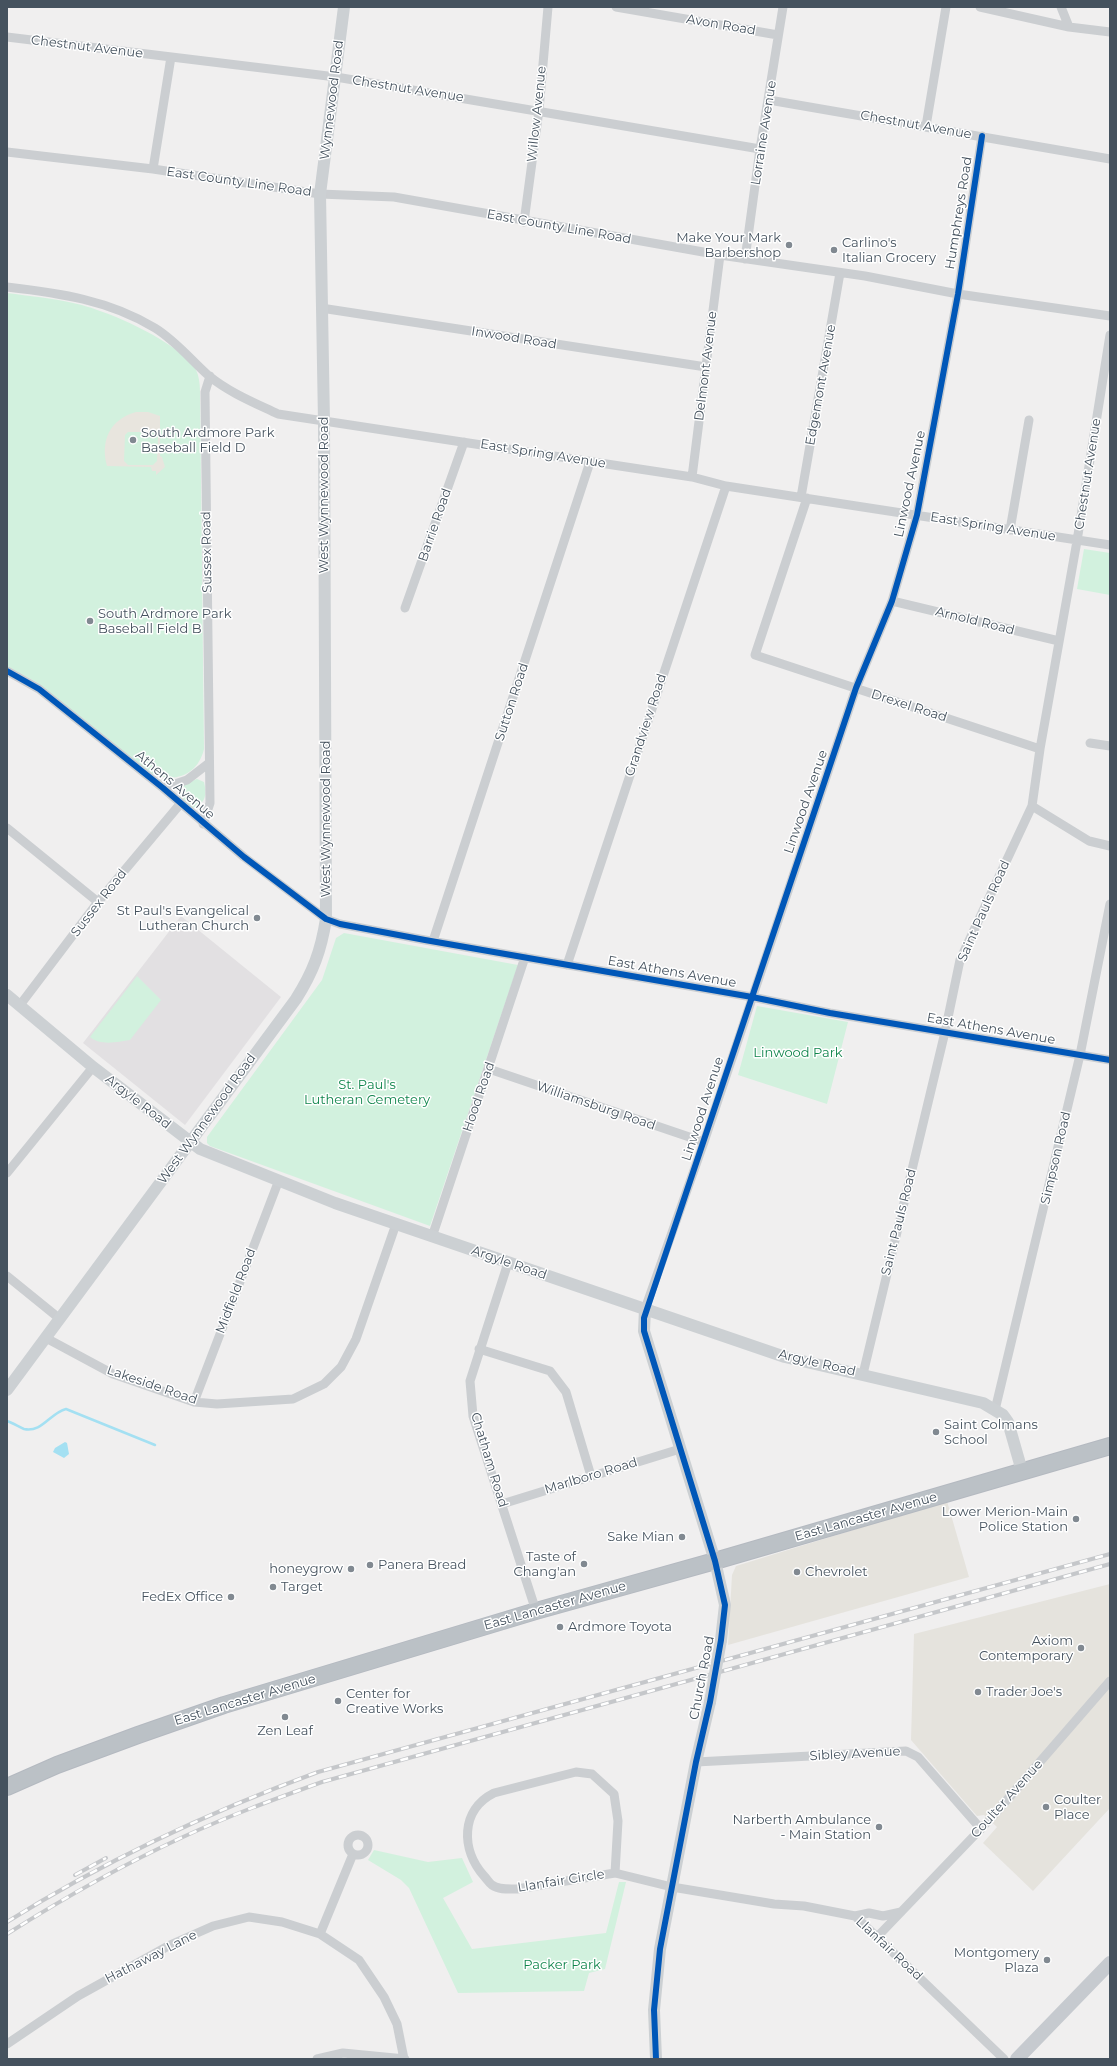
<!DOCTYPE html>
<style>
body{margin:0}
#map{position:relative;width:1117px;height:2066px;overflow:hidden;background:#f0efef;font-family:Montserrat,sans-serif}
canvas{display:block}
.frame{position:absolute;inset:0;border:8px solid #45525e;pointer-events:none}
</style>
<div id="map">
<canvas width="1117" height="2066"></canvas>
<div class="frame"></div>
</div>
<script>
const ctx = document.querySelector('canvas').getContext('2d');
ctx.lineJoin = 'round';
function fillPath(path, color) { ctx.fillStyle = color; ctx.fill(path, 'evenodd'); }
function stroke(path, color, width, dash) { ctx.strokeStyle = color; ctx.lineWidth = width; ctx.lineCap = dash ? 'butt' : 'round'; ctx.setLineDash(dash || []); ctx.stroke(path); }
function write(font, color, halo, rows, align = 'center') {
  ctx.font = font + ' Montserrat,sans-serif'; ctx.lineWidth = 3; ctx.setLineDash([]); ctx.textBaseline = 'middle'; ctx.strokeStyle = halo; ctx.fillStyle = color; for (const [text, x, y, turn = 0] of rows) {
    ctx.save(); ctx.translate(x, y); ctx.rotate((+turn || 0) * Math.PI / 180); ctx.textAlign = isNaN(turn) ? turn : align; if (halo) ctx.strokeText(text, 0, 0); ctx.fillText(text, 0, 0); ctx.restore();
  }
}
fillPath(new Path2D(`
 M947,1501l22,76 -241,68 4,-70 4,-9z
 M1110,1584v224l-77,83 -50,-48 14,-16 -13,-12 -7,1 -66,-76 3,-106z`), '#e5e3dd');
fillPath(new Path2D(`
 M181,916l100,81 -96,128 -102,-82z`), '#e2e0e2');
fillPath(new Path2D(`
 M7,293c22,3 45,5 66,10 34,7 102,37 122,65 4,7 5,16 5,24l4,357c-6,26 -30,35 -53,24l-113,-90 -31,-17z
 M1084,549l26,4v42l-33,-6z
 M197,779l7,3c3,13 2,21 -11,26l-14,-13v-9z
 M344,933l174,32 -88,261 -220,-80 -3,-3v-6l115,-157 14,-42z
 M137,976l24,24 -31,40c-13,2 -29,6 -40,-3z
 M757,1006l91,16 -21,82 -89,-29z
 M374,1850l54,12 34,-4 11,24 -30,16 29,51 134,-16 13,-51h7l-21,87 -16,4 -5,18 -126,2 -49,-105 -8,-8 -33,-20z`), '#d2f1de');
fillPath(new Path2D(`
 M136,412h12l12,4v40l2,1 3,10 -9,8v-4h-4l-1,-4 -44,-1c-7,-25 3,-47 29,-54zM128,432h25l5,4 -1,25 -4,4h-25l-4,-4 1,-26z`), '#e8e5de');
fillPath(new Path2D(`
 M65,1442l2,1 2,11 -5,4 -11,-6 2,-4z`), '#a4e0f2');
stroke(new Path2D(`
 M7,1421c6,2 12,6 17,8 18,4 26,-16 42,-20l89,36`), '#a4e0f2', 2.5);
const highway = new Path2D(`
 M7,1787l50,-22 81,-30 86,-30 312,-94 179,-50 395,-115`);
stroke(highway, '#b4b9c0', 18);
stroke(new Path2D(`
 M616,7l162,28
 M980,7l89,20 41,5
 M1061,7l8,20
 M7,37l329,40 424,72
 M769,100l341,59
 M926,126l20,-119
 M7,152l146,17 167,25 74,3 326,58 145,21 93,18 152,22
 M153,169l18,-112
 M524,222l15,-112 9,-103
 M745,259l15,-110 23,-142
 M7,287c52,6 102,13 148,41 21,13 36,32 54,48 21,17 46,27 69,38l414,63 34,9 384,59
 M321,308l385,59
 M692,477l28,-222
 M801,497l39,-224
 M807,498l-52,157 285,94
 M1010,530l19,-110
 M892,601l167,40
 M405,608l59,-166
 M7,671l32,18 124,99 81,69 82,62 14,5 85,16 327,57 78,16 280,47
 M1090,743l20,3
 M163,788l24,-8 22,-17
 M1032,806l57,35 21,5
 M203,824l7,-21 -5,-411 5,-16
 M7,828l91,74
 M433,941l157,-479
 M567,965l159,-479
 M20,1005l78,-103 83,-99
 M489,1069l215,73
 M7,1173l86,-106
 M432,1237l93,-280
 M508,1263l-38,118 3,35 63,195
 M7,1276l53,43
 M645,1309l59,-167 152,-454 36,-87 25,-86 41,-221 24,-158
 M46,1338l67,36 81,28 23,2 76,-5 31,-15 17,-17 15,-28 40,-115
 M479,1349l71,22 16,21 25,84
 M863,1374l82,-342 15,-72 72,-154 8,-57 37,-208 33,-206
 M194,1402l85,-222
 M995,1410l85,-355 30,-151
 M502,1504l178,-55
 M696,1762l210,-11 12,6 63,72
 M576,1772l16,2 22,20 4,27 -3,52 -98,16c-8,0 -18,1 -25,-4 -3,-2 -5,-6 -8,-9 -23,-26 -24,-66 10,-83z
 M348 1845a10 10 0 1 1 20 0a10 10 0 1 1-20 0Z
 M615,1873l57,14 102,17 30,2 51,10 149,143
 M855,1916l14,-3 14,3 18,-4
 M320,1934l33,-80
 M878,1936l115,-120 117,-135
 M7,2044l71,-48 92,-51 43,-19 36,-9 33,5 38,12 39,26 25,37 13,27 7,35
 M317,2059l26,-6 62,6`), '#cbced1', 9);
stroke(new Path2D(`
 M7,995l86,72 107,82 135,54 450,154 198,46 20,12 5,7 14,49
 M645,1309l-1,22 71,230 10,44 -4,35
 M7,1390l289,-391c17,-27 25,-48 30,-80l-2,-497 -4,-228 24,-187
 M656,2059l-2,-49 6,-61 36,-187 14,-60`), '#ccd0d3', 12);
stroke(new Path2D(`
 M1017,2059l93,-96`), '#c6cacf', 14);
stroke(highway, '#bbc1c6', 16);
const rail = new Path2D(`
 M75,1875l31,-17
 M7,1922c99,-62 202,-110 311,-150l792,-218
 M7,1934c57,-36 115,-69 176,-97 45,-21 92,-38 139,-55l788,-218`);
stroke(rail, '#c5c7ca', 4);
stroke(rail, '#fff', 2.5, [8]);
stroke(new Path2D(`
 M710,1702l11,-62`), '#ccd0d3', 12);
stroke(new Path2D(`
 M7,671l32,18 124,99 81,69 82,62 14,5 85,16 327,57 78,16 280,47
 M656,2059l-2,-49 6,-61 36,-187 14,-60 11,-62 4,-35 -10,-44 -71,-230v-13l212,-630 36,-87 25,-86 41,-221 24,-158`), '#0057b8', 6);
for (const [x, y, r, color] of [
 [789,245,4,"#818991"],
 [834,250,4,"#818991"],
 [133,440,4,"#818991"],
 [90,621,4,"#818991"],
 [257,918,4,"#818991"],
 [936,1432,4,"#818991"],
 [1076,1519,4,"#818991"],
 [682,1537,4,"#818991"],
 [584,1564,4,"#818991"],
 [370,1565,4,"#818991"],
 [351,1569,4,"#818991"],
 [797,1572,4,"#818991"],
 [273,1587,4,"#818991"],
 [231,1597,4,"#818991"],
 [560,1627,4,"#818991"],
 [1081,1648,4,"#818991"],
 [978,1692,4,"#818991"],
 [338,1701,4,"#818991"],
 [285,1717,4,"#818991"],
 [1046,1807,4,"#818991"],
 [879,1827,4,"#818991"],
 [1047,1960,4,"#818991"]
]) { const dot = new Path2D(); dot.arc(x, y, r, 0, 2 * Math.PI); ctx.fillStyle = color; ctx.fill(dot); stroke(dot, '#fff', 1.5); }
write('13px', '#45525e', '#fff', [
 ["Avon Road",721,25,10],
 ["Chestnut Avenue",87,47,7],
 ["Chestnut Avenue",408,89,9],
 ["Wynnewood Road",332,100,-83],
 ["Willow Avenue",537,114,-84],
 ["Chestnut Avenue",916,125,10],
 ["Lorraine Avenue",764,133,-81],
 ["East County Line Road",239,182,8],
 ["Humphreys Road",959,213,-81],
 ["East County Line Road",559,227,10],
 ["Inwood Road",514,338,9],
 ["Delmont Avenue",706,366,-83],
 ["Edgemont Avenue",821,385,-80],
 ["East Spring Avenue",543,454,9],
 ["Chestnut Avenue",1088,474,-81],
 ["Linwood Avenue",910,484,-78],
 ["West Wynnewood Road",324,495,-90],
 ["Barrie Road",435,525,-71],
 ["East Spring Avenue",993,527,9],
 ["Sussex Road",207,552,-91],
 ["Arnold Road",975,621,14],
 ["Sutton Road",512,702,-72],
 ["Drexel Road",909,706,18],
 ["Grandview Road",646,725,-72],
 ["Athens Avenue",175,785,40],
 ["Linwood Avenue",806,802,-71],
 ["West Wynnewood Road",326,819,-90],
 ["Sussex Road",99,903,-52],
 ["Saint Pauls Road",984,911,-66],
 ["East Athens Avenue",672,972,10],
 ["East Athens Avenue",991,1029,10],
 ["Hood Road",479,1097,-71],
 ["Argyle Road",138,1102,38],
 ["Williamsburg Road",596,1106,19],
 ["Linwood Avenue",703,1109,-72],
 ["West Wynnewood Road",207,1119,-54],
 ["Simpson Road",1056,1158,-77],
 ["Saint Pauls Road",899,1222,-76],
 ["Argyle Road",509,1263,19],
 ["Midfield Road",236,1291,-69],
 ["Argyle Road",817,1363,13],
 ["Lakeside Road",152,1385,19],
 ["Chatham Road",489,1460,73],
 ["Marlboro Road",591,1476,-17],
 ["East Lancaster Avenue",866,1517,-16],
 ["East Lancaster Avenue",555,1606,-16],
 ["Church Road",702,1678,-79],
 ["East Lancaster Avenue",245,1700,-17],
 ["Sibley Avenue",855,1754,-3],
 ["Coulter Avenue",1007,1799,-48],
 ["Llanfair Circle",561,1881,-9],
 ["Llanfair Road",889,1949,43],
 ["Hathaway Lane",151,1957,-27]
]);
write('13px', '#45525e', '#fff', [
 ["Make Your Mark",781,238,"right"],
 ["Barbershop",781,253,"right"],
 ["Carlino's",842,243],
 ["Italian Grocery",842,258],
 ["South Ardmore Park",141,433],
 ["Baseball Field D",141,448],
 ["South Ardmore Park",98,614],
 ["Baseball Field B",98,629],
 ["St Paul's Evangelical",249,911,"right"],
 ["Lutheran Church",249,926,"right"],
 ["Saint Colmans",944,1425],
 ["School",944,1440],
 ["Lower Merion-Main",1068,1512,"right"],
 ["Police Station",1068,1527,"right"],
 ["Sake Mian",674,1537,"right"],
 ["Taste of",576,1557,"right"],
 ["Chang'an",576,1572,"right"],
 ["Panera Bread",378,1565],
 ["honeygrow",343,1569,"right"],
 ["Chevrolet",805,1572],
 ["Target",281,1587],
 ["FedEx Office",223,1597,"right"],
 ["Ardmore Toyota",568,1627],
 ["Axiom",1073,1641,"right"],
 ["Contemporary",1073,1656,"right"],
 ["Trader Joe's",986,1692],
 ["Center for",346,1694],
 ["Creative Works",346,1709],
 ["Zen Leaf",285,1731,"center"],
 ["Coulter",1054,1800],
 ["Place",1054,1815],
 ["Narberth Ambulance",871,1820,"right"],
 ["- Main Station",871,1835,"right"],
 ["Montgomery",1039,1953,"right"],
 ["Plaza",1039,1968,"right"]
], 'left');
write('13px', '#10854c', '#fff', [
 ["Linwood Park",798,1053],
 ["St. Paul's",367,1085],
 ["Lutheran Cemetery",367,1100],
 ["Packer Park",562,1965]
]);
</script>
